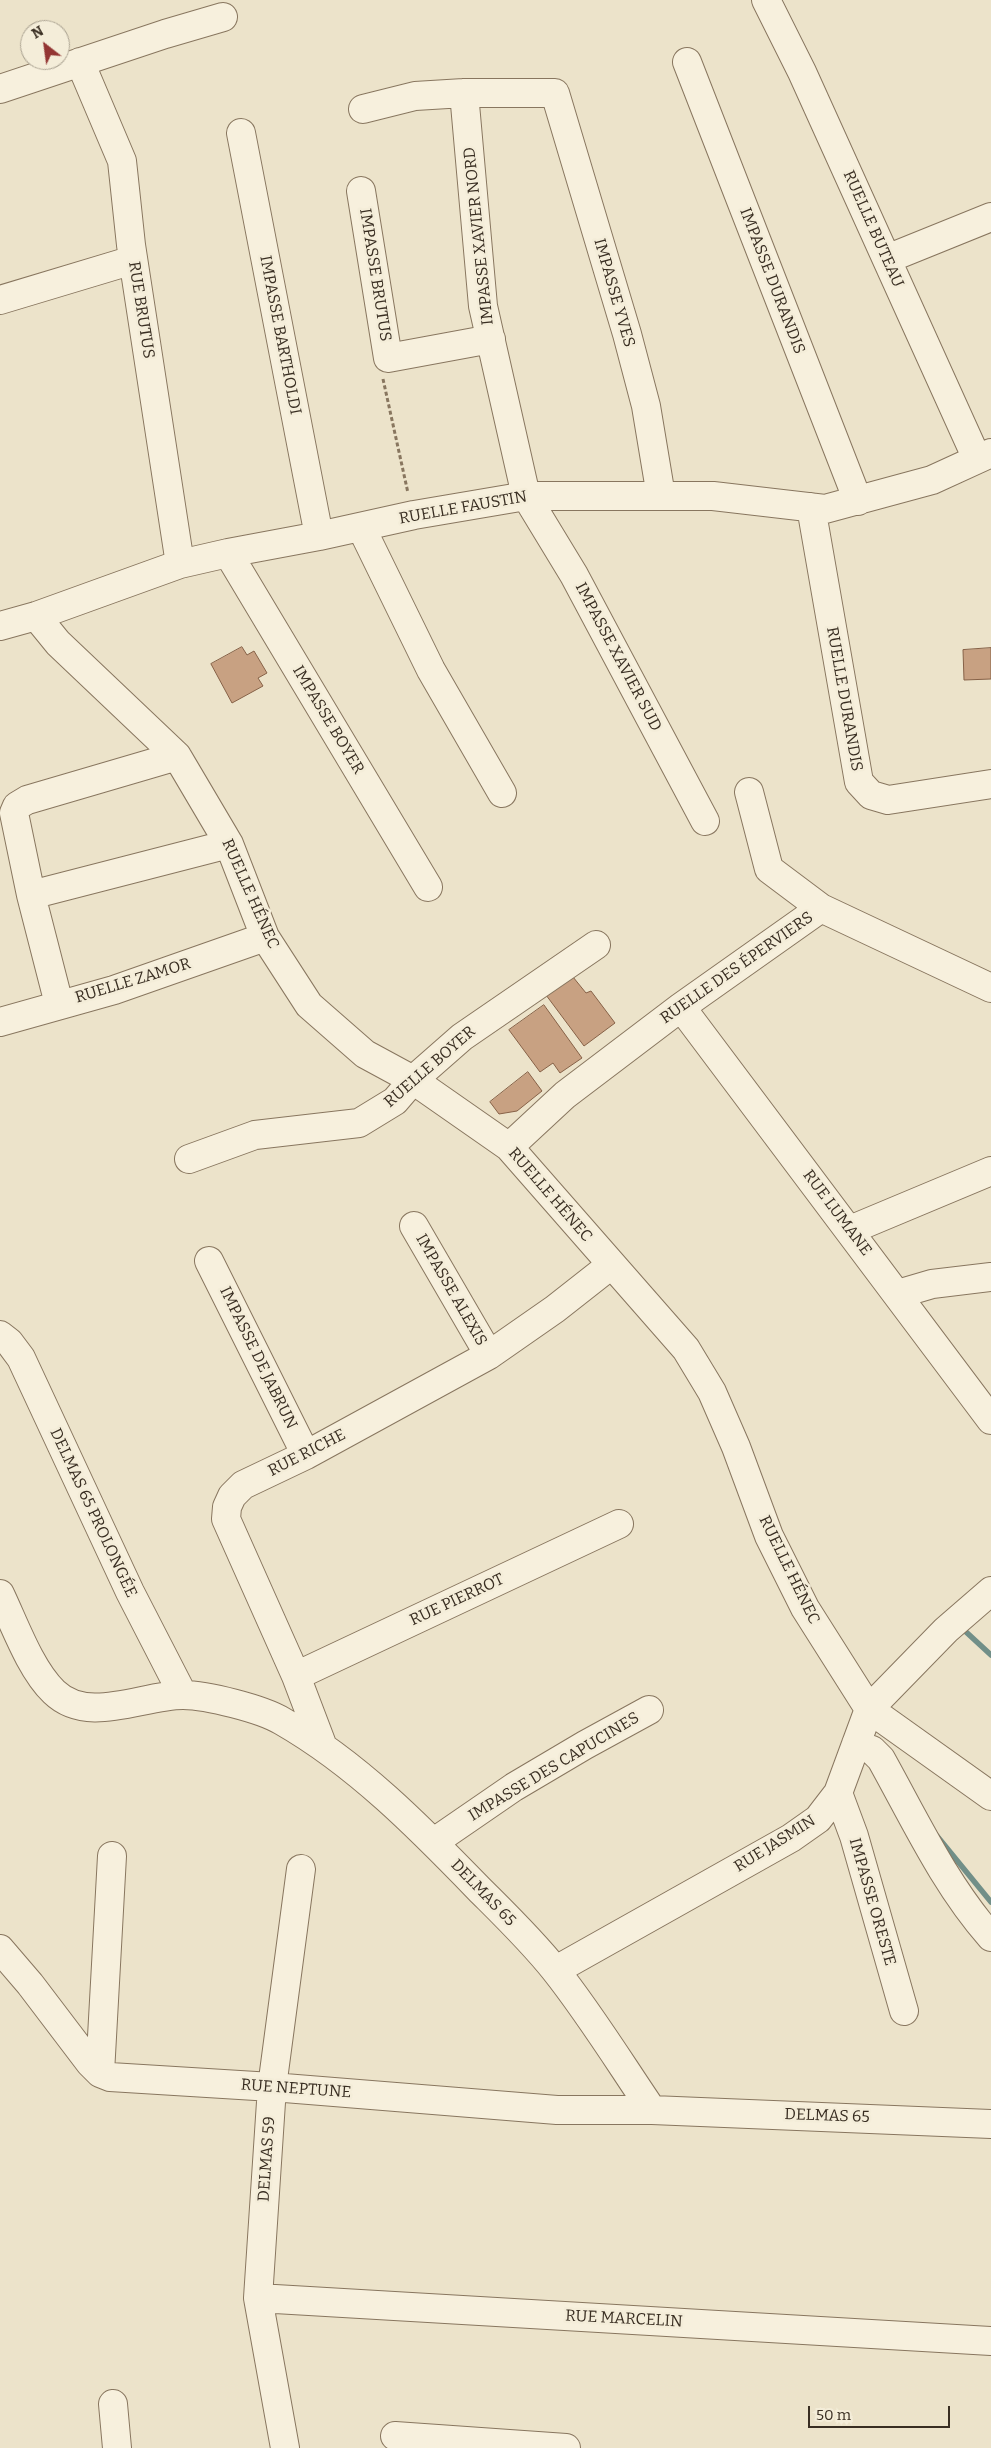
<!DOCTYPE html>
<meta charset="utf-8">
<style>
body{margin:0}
#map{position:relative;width:991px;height:2448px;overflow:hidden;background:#ece3ca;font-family:Bitter,serif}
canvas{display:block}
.north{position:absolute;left:20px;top:20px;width:50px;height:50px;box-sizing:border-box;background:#f4edd9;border:1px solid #a9a190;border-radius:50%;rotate:330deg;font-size:14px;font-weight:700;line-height:20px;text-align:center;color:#392e22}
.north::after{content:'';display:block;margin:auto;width:18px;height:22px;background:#933533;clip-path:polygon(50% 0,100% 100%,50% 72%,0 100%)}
.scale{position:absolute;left:808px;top:2406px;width:142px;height:22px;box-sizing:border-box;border:2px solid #392e22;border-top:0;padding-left:6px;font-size:15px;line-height:18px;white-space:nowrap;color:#392e22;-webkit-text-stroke:4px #f4edd9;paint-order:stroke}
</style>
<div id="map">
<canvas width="991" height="2448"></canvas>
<div class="north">N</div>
<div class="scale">50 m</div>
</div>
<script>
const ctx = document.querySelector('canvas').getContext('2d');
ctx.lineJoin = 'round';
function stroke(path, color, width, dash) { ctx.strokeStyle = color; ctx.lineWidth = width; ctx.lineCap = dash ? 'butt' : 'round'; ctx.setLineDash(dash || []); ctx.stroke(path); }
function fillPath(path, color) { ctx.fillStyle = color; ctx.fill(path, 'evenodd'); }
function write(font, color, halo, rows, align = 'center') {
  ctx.font = font + ' Bitter,serif'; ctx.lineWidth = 5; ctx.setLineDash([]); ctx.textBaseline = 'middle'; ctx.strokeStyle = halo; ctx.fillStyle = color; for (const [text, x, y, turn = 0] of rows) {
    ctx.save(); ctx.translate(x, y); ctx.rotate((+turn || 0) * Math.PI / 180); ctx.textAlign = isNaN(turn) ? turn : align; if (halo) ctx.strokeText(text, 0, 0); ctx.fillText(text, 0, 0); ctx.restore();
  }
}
stroke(new Path2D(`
 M965,1631l26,24
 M937,1836l54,66`), '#718f88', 5.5);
const building = new Path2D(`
 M242,647l5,8 7,-4 13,22 -9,5 5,8 -31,17 -21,-39z
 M991,648v31l-27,1 -1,-30z
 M573,977l13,16 5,-2 24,32 -31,23 -38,-51z
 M544,1005l38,53 -22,15 -7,-10 -13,9 -31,-42z
 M528,1072l14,19 -25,20 -18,3 -9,-12z`);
fillPath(building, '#c8a182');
stroke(building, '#866147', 1);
const minor = new Path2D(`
 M766,0l36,72 175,387
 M80,62l42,99 9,84 49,319
 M687,62l171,439
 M0,89l165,-55 58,-17
 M464,93l19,213 43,190 48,79 131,246
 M363,109l52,-13 49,-3h91l72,241 19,72 15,90
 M241,133l78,403
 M361,191l27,167 103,-19
 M887,259l104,-42
 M0,300l133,-40
 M811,507l48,275 12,13 17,5 103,-16
 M361,527l70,143 71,123
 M228,553l200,334
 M36,616l22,27 119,113 52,88 36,93 44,68 56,49 48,26 96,67 177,202 26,43 24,55 33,89 36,72 64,101 122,87
 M0,626l36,-10 144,-52 48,-11 91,-17 95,-21 112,-19h187l112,13 107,-29 59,-27
 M749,792l20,77 52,39 170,80
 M31,895l-17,-82 3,-7 10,-6 150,-44
 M59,1004l-28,-109 198,-51
 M681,1007l310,413
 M0,1022l114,-32 151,-53
 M509,1147l56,-52 116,-88 140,-99
 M189,1159l66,-24 104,-12 36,-22 18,-21 49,-43 134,-92
 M414,1226l75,129
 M850,1230l141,-59
 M209,1261l97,194
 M898,1294l34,-10 59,-7
 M0,1335l9,7 12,16 109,234 53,103
 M0,1594c14,29 30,75 54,98 34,33 88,3 129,3 24,0 79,14 99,26 75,43 137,106 197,168 26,26 53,52 76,81 35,44 65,93 97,140
 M296,1676l323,-152
 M856,1744l16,6 9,9c34,61 64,126 110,178
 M323,1747l-27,-71 -70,-157 1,-12 5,-11 11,-11 63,-30 183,-100 66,-46 56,-44
 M838,1793l16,43 50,175
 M434,1842l80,-55 71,-42 64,-35
 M0,1949l30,35 60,79 10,10 10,4 162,10 285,23h95l339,14
 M556,1970l235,-132 27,-19 20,-26 31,-84 77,-79 45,-39
 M100,2073l12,-217
 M258,2298l733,43
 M113,2404l4,44
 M395,2436l171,12
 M285,2448l-27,-150 14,-211 29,-218`);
stroke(minor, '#88765f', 30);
stroke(new Path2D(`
 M383,379l25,114`), '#88765f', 3, [4, 2.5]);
stroke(minor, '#f7f0dd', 28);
write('16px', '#392e22', '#f4edd9', [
 ["RUELLE BUTEAU",873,229,66],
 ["IMPASSE XAVIER NORD",479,236,-96],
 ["IMPASSE BRUTUS",375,275,81],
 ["IMPASSE DURANDIS",772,281,69],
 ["IMPASSE YVES",614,293,74],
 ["RUE BRUTUS",141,310,81],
 ["IMPASSE BARTHOLDI",280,335,79],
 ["RUELLE FAUSTIN",463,508,-10],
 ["IMPASSE XAVIER SUD",618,657,62],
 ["RUELLE DURANDIS",844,699,80],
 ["IMPASSE BOYER",328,720,59],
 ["RUELLE HÉNEC",250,894,66],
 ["RUELLE DES ÉPERVIERS",737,968,-35],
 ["RUELLE ZAMOR",133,981,-17],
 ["RUELLE BOYER",430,1067,-41],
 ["RUELLE HÉNEC",550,1195,49],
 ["RUE LUMANE",837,1213,53],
 ["IMPASSE ALEXIS",451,1290,60],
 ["IMPASSE DE JABRUN",258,1358,64],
 ["RUE RICHE",307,1453,-27],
 ["DELMAS 65 PROLONGÉE",93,1513,65],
 ["RUELLE HÉNEC",789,1570,64],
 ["RUE PIERROT",457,1600,-25],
 ["IMPASSE DES CAPUCINES",554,1767,-31],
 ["RUE JASMIN",775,1844,-32],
 ["DELMAS 65",483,1893,46],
 ["IMPASSE ORESTE",872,1902,74],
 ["RUE NEPTUNE",296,2089,4],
 ["DELMAS 65",827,2116,2],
 ["DELMAS 59",267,2159,-86],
 ["RUE MARCELIN",624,2319,3]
]);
</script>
